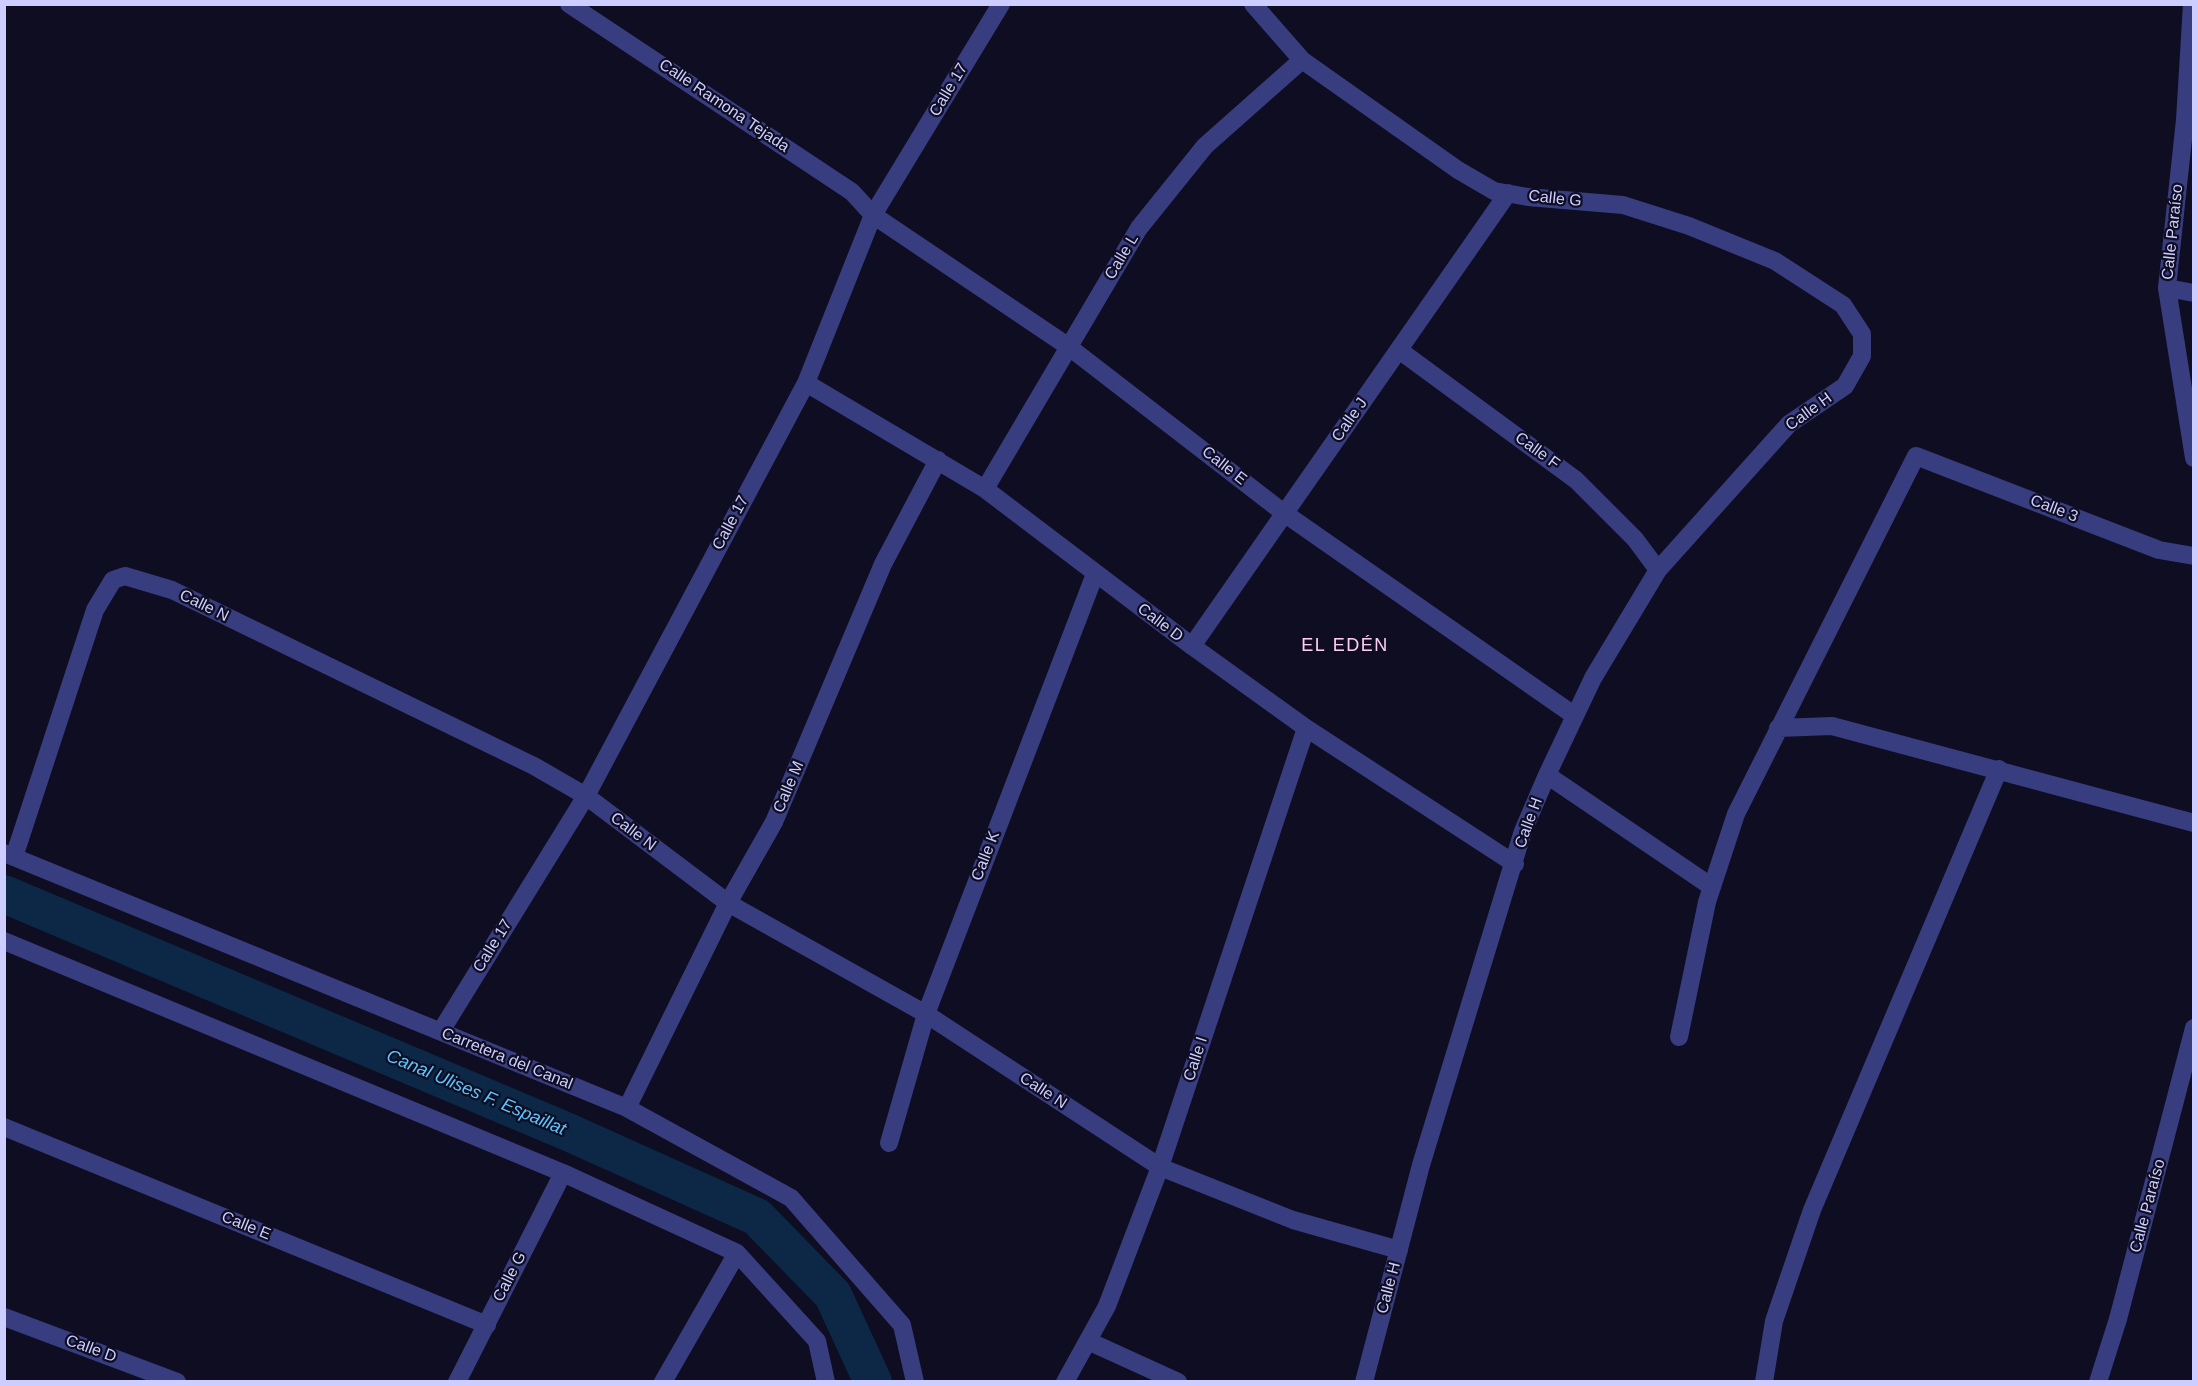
<!DOCTYPE html>
<meta charset="utf-8">
<style>
body{margin:0}
#map{position:relative;width:2198px;height:1386px;overflow:hidden;background:#0e0d21;font-family:Helvetica,sans-serif}
canvas{display:block}
.frame{position:absolute;inset:0;border:6px solid #cdcdff;pointer-events:none}
</style>
<div id="map">
<canvas width="2198" height="1386"></canvas>
<div class="frame"></div>
</div>
<script>
const ctx = document.querySelector('canvas').getContext('2d');
ctx.lineJoin = 'round';
function stroke(path, color, width, dash) { ctx.strokeStyle = color; ctx.lineWidth = width; ctx.lineCap = dash ? 'butt' : 'round'; ctx.setLineDash(dash || []); ctx.stroke(path); }
function write(font, color, halo, rows, align = 'center') {
  ctx.font = font + ' Helvetica,sans-serif'; ctx.lineWidth = 4.5; ctx.setLineDash([]); ctx.textBaseline = 'middle'; ctx.strokeStyle = halo; ctx.fillStyle = color; for (const [text, x, y, turn = 0] of rows) {
    ctx.save(); ctx.translate(x, y); ctx.rotate((+turn || 0) * Math.PI / 180); ctx.textAlign = isNaN(turn) ? turn : align; if (halo) ctx.strokeText(text, 0, 0); ctx.fillText(text, 0, 0); ctx.restore();
  }
}
stroke(new Path2D(`
 M4,894l564,238 189,85 76,78 40,87`), '#0c2846', 38);
stroke(new Path2D(`
 M569,4l283,188 21,23 196,132 215,166 291,203
 M1253,4l49,56 156,110 36,21 34,6 95,8 66,21 86,35 68,44 19,29v22l-17,30 -56,38 -131,146 -65,108 -46,97 -24,56 -102,334 -57,217
 M2192,4l-7,116 -18,168 27,170
 M2167,288l27,5
 M1399,350l177,130 59,59 23,31
 M806,383l179,106 207,157 114,82 209,136
 M985,489l154,-261 66,-82 97,-86
 M1192,646l316,-453
 M1778,728l54,-2 362,97
 M1547,775l165,112
 M4,853l623,255 164,90 111,127 13,57
 M14,857l81,-247 18,-30 12,-4 47,14 362,176 52,30 142,107 198,111 234,153 133,53 106,30
 M4,941l559,232 174,80 80,88 9,41
 M441,1031l145,-235 220,-413 67,-168 128,-211
 M1679,1037l28,-135 29,-88 180,-358 243,94 35,6
 M627,1108l101,-205 46,-81 109,-258 55,-104
 M4,1127l483,198
 M889,1143l37,-129 169,-440
 M4,1317l173,65
 M1088,1341l90,41
 M457,1382l106,-209
 M663,1382l74,-129
 M1065,1382l42,-76 53,-139 146,-439
 M1764,1382l10,-61 38,-111 187,-441
 M2098,1382l20,-63 76,-291`), '#383d80', 18);
write('16px', '#cdcdff', '#0e0d21', [
 ["Calle 17",949,90,-59],
 ["Calle Ramona Tejada",724,106,34],
 ["Calle G",1555,199,6],
 ["Calle Paraíso",2173,232,-84],
 ["Calle L",1122,257,-59],
 ["Calle H",1809,412,-36],
 ["Calle J",1350,420,-55],
 ["Calle F",1537,451,36],
 ["Calle E",1224,466,38],
 ["Calle 3",2054,509,21],
 ["Calle 17",731,523,-62],
 ["Calle N",204,606,26],
 ["Calle D",1160,623,37],
 ["Calle M",789,787,-67],
 ["Calle H",1529,823,-70],
 ["Calle N",633,832,37],
 ["Calle K",986,856,-69],
 ["Calle 17",493,946,-58],
 ["Carretera del Canal",507,1059,22],
 ["Calle I",1196,1059,-72],
 ["Calle N",1043,1091,33],
 ["Calle Paraíso",2148,1206,-75],
 ["Calle E",246,1226,22],
 ["Calle G",510,1277,-63],
 ["Calle H",1389,1288,-75],
 ["Calle D",91,1349,20]
]);
ctx.letterSpacing = '1.5px';
write('18px', '#ffcff3', '#0e0d21', [
 ["EL EDÉN",1345,646]
]);
ctx.letterSpacing = '0px';
write('italic 18px', '#5bc4ff', '#0e0d21', [
 ["Canal Ulises F. Espaillat",476,1093,23]
]);
</script>
